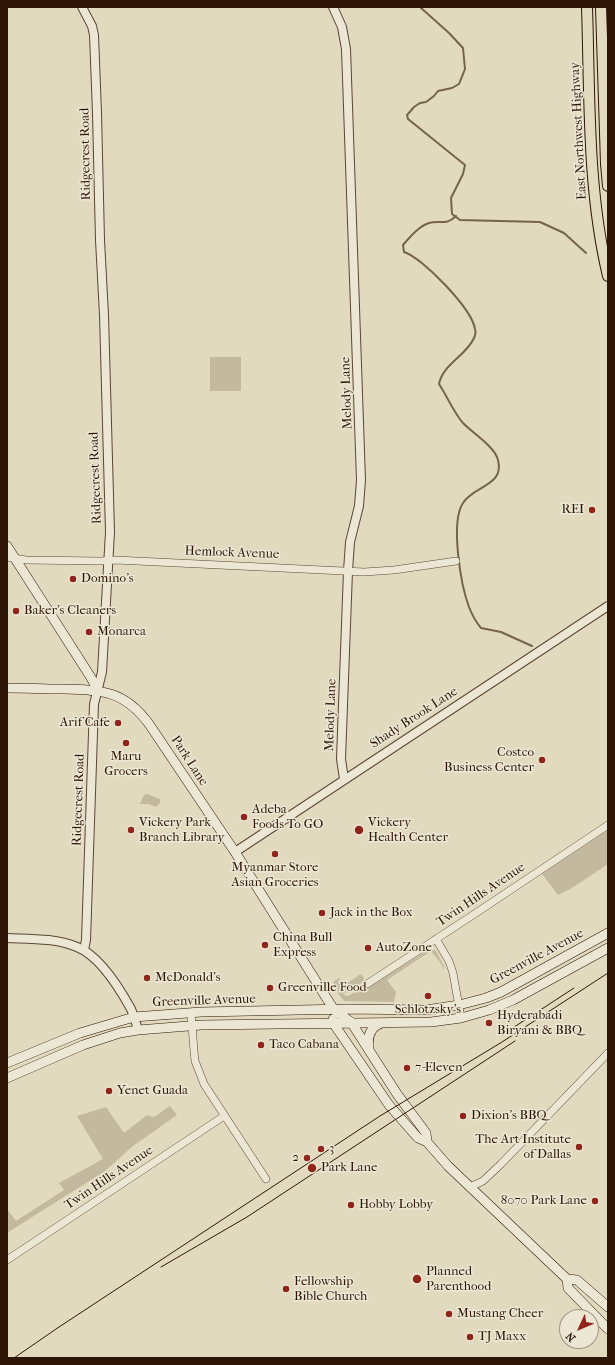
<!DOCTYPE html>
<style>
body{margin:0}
#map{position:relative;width:615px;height:1365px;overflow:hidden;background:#e2dabe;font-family:"IM FELL French Canon",serif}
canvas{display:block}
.frame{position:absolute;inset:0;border:8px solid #2e1505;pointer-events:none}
.north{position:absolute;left:559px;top:1309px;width:40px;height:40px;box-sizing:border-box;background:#ece7d5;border:1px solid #a09382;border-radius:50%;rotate:226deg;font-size:11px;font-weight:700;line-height:16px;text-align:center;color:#2e1505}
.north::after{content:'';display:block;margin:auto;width:14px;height:18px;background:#8f2418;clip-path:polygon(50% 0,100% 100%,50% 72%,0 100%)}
</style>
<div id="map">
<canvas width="615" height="1365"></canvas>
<div class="frame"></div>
<div class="north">N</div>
</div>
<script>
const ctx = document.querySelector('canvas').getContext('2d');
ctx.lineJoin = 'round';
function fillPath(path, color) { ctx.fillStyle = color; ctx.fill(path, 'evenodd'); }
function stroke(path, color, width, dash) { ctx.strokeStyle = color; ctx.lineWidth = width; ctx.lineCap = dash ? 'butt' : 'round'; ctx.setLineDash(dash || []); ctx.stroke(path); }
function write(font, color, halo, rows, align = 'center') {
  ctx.font = font + ' "IM FELL French Canon",serif'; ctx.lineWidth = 3; ctx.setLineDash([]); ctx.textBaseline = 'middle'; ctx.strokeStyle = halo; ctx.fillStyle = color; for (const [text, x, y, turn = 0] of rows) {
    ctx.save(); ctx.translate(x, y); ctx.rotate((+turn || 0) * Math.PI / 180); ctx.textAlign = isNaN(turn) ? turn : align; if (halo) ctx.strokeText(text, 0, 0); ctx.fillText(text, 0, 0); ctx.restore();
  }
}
fillPath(new Path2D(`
 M210,357h31v34h-31z
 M147,794l13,5v4l-4,4 -8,-3h-8l4,-9z
 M608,830v34l-36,24 -14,7 -16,-21z
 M432,949l4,2 8,15v3l-4,-7 -9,-11 -44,29 9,12 -2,10 -50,-1 -8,-11 1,-1 -4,-5 1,-3 5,-3 5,7 17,-11 3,4 -1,4 -20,12 1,1 4,1 9,-5 12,-4 59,-37z
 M170,1106l7,9 -44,31 -28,25 -98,62v-24l9,12 48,-31 -5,-7 44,-24 -26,-43 29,-9 18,26 23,-18 7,2z`), '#c3b99f');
stroke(new Path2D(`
 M420,7l29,26 14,15 2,21 -6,15 -7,4 -14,3 -4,5 -8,6 -6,1 -6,4 -7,8 1,4 57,46 -2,9 -12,24 1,16 8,6 80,2 24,11 22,20
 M456,216c-10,10 -15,4 -27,7 -10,3 -19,14 -26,22l1,7c19,6 68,57 71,77 1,3 0,7 -1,9 -8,18 -31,26 -35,46 8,12 15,29 24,39 8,8 17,14 25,22 4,4 9,10 10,15 7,26 -25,26 -35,43 -13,19 -2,83 6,104 3,8 7,15 12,21l20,4 31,14`), '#75634e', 2);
const minor = new Path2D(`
 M7,557l19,3 75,1 15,-1 248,12 30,-2 62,-9
 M436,939l13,22 4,12 8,45
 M367,984l106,-69 135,-90
 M191,1013l3,38 1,10 9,23 62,95
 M470,1187l13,-6 18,-17 107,-111
 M7,1260l217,-144`);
const tertiary = new Path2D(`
 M82,7l10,19 2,9 3,78 3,127 4,75 6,217 -8,140 -8,32 -8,236 -2,10
 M333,7l9,20 4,22 15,431 -2,26 -9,36 -2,29 -7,188 3,20
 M235,852l373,-246
 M7,938c24,1 48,0 70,9 23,9 43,42 54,62 3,7 5,14 7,21`);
const secondary = new Path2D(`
 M7,546l83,130 8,14
 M7,688c18,0 37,1 55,1 39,1 62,1 87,35l86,128 99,158 17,12 46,72 29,39 1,9 21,24 119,113 10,1 31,27
 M333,1019v4l7,10 49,72 29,33 9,4
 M369,1050c-2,-12 0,-23 13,-27
 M7,1063l73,-30 54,-16 67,-5 147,-3 78,1 33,-5 27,-7 15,-6 107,-59
 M7,1078l76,-33 37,-12 18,-3 63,-5 230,-3 30,-4 28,-8 24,-10 95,-52
 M567,1279l1,9 40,41`);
const primary = new Path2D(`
 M587,7c3,90 0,181 21,269
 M601,7l5,157 2,22`);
stroke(minor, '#5b4633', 8);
stroke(tertiary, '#5b4633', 10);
stroke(secondary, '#2e1505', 10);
stroke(primary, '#2e1505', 12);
stroke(minor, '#ece7d5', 7);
stroke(tertiary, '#ece7d5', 8);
stroke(secondary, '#ece7d5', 9);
stroke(primary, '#e2dabe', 10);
stroke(new Path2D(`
 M502,1035l72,-47
 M161,1267l86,-50 268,-176
 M14,1358l45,-31 321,-211 122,-74 106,-69`), '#2e1505', 1);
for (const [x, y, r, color] of [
 [592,510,4,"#8f2418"],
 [73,579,4,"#8f2418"],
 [16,611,4,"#8f2418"],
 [89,632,4,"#8f2418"],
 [118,723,4,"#8f2418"],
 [126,743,4,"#8f2418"],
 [542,760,4,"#8f2418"],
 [244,817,4,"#8f2418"],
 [131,830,4,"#8f2418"],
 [359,830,5,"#8f2418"],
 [275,854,4,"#8f2418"],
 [322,913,4,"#8f2418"],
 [265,945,4,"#8f2418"],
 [368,948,4,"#8f2418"],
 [147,978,4,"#8f2418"],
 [270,988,4,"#8f2418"],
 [428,996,4,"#8f2418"],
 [489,1023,4,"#8f2418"],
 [261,1045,4,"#8f2418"],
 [407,1068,4,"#8f2418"],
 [109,1091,4,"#8f2418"],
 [463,1116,4,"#8f2418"],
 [579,1147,4,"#8f2418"],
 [321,1149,4,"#8f2418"],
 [307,1158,4,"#8f2418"],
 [312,1168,5,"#8f2418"],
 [595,1201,4,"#8f2418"],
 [351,1205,4,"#8f2418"],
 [417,1279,5,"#8f2418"],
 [286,1289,4,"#8f2418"],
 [449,1314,4,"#8f2418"],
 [470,1337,4,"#8f2418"]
]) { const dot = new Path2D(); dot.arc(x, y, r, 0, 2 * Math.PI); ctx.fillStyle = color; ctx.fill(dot); stroke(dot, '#ece7d5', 1.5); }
write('13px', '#2e1505', '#ece7d5', [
 ["East Northwest Highway",579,131,-93],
 ["Ridgecrest Road",86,154,-91],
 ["Melody Lane",347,393,-92],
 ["Ridgecrest Road",96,478,-92],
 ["Hemlock Avenue",232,553,2],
 ["Melody Lane",331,715,-88],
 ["Shady Brook Lane",414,718,-33],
 ["Park Lane",189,761,57],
 ["Ridgecrest Road",79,800,-88],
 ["Twin Hills Avenue",481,895,-34],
 ["Greenville Avenue",537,957,-28],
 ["Greenville Avenue",204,1001,-2],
 ["Twin Hills Avenue",109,1178,-34]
]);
write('13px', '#2e1505', '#ece7d5', [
 ["REI",584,510,"right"],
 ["Domino's",81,579],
 ["Baker's Cleaners",24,611],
 ["Monarca",97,632],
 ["Arif Cafe",110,723,"right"],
 ["Costco",534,753,"right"],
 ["Business Center",534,768,"right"],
 ["Maru",126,757,"center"],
 ["Grocers",126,772,"center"],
 ["Adeba",252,810],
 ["Foods To GO",252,825],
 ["Vickery Park",139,823],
 ["Branch Library",139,838],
 ["Vickery",368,823],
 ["Health Center",368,838],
 ["Myanmar Store",275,868,"center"],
 ["Asian Groceries",275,883,"center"],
 ["Jack in the Box",330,913],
 ["China Bull",273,938],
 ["Express",273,953],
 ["AutoZone",376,948],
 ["McDonald's",155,978],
 ["Greenville Food",278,988],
 ["Schlotzsky's",428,1010,"center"],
 ["Hyderabadi",497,1016],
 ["Biryani & BBQ",497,1031],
 ["Taco Cabana",269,1045],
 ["7-Eleven",415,1068],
 ["Yenet Guada",117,1091],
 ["Dixion's BBQ",471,1116],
 ["The Art Institute",571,1140,"right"],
 ["of Dallas",571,1155,"right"],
 ["3",329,1149],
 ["2",299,1158,"right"],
 ["Park Lane",321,1168],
 ["8070 Park Lane",587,1201,"right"],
 ["Hobby Lobby",359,1205],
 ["Planned",426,1272],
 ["Parenthood",426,1287],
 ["Fellowship",294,1282],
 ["Bible Church",294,1297],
 ["Mustang Cheer",457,1314],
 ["TJ Maxx",478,1337]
], 'left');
</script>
